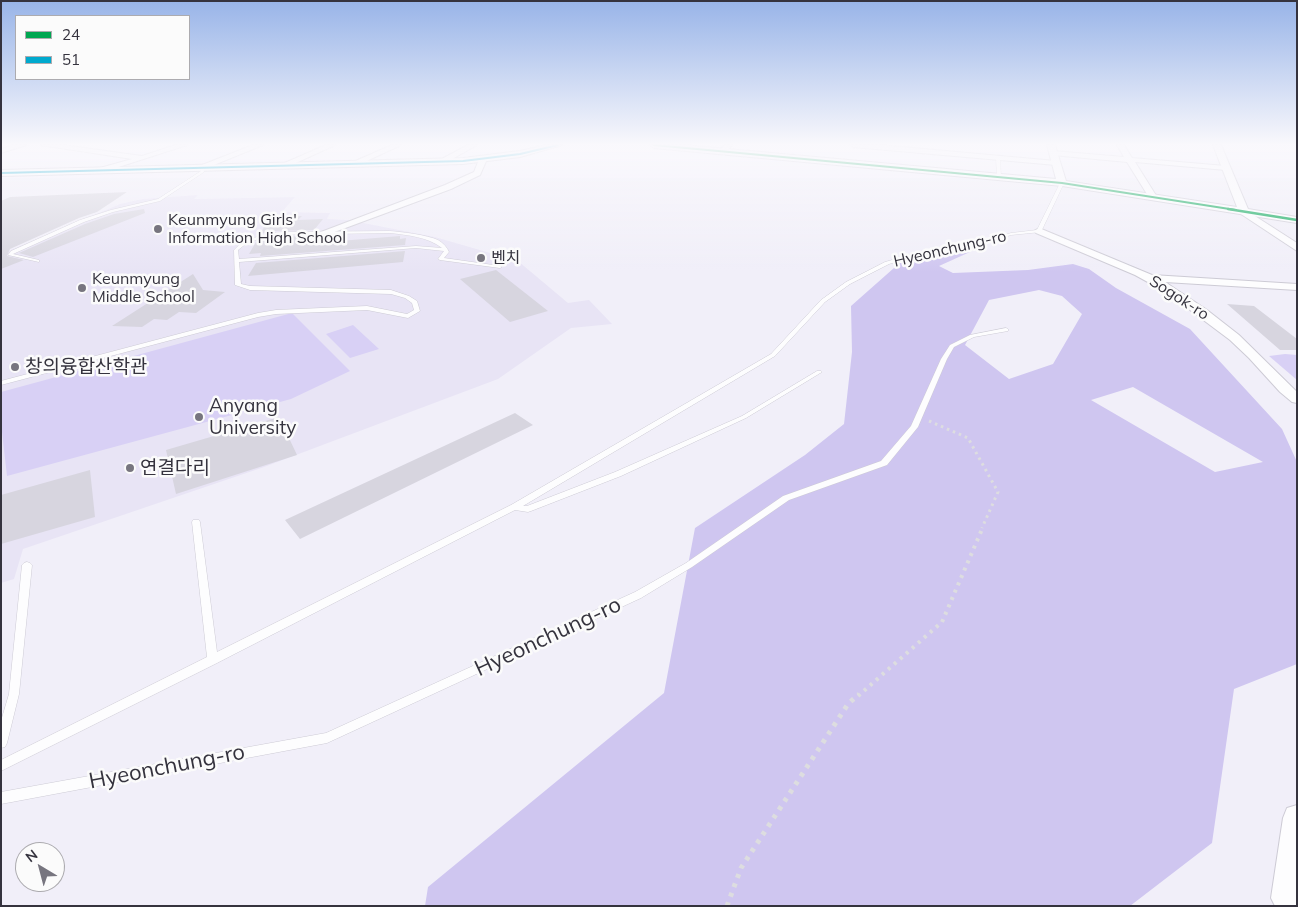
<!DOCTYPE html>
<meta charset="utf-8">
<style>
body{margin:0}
#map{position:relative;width:1298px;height:907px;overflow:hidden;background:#f1eff9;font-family:Mulish,sans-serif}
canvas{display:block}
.frame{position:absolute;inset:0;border:2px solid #35333e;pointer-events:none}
.legend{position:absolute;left:15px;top:15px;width:175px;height:65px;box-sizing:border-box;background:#fbfbfb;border:1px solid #acabaf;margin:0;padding:6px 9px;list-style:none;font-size:15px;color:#35333e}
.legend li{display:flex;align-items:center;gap:10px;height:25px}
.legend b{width:25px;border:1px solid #acabaf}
.north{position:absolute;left:15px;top:842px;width:50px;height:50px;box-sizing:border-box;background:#fbfbfb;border:1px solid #acabaf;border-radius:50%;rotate:323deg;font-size:14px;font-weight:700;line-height:20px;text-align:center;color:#35333e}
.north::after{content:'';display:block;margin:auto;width:18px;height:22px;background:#77757f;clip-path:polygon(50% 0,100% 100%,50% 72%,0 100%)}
</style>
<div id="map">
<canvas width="1298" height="907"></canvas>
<div class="frame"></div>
<ul class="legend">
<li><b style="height:6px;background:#00a651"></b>24</li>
<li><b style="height:6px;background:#00a9ce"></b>51</li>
</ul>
<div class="north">N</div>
</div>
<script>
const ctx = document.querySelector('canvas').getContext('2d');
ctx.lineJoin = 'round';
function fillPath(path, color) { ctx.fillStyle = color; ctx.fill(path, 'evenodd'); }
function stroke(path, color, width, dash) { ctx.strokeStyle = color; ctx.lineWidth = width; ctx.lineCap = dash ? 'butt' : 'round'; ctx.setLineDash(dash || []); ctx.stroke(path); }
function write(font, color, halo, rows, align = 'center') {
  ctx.font = font + ' Mulish,"Noto Sans KR",sans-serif'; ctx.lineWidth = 5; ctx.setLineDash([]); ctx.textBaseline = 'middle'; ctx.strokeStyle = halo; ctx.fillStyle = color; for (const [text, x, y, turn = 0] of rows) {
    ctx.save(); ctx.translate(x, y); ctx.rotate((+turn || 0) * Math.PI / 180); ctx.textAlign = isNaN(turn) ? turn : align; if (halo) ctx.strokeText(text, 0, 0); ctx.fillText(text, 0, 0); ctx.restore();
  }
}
fillPath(new Path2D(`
 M198,195l-4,4 101,-2 -13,15 48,1 -3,6 21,1 87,17 83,24 50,42 21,-3 23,24 -41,4 -73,51 -234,88 -241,82 -9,30 -13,4v-329l119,-50 22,-5z`), '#e8e4f5');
fillPath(new Path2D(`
 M292,313l58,58 -59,28 -284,77 -6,-53v-31z
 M353,325l26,24 -29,9 -24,-24z
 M1285,354l12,1v25l-28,-24z`), '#d8d0f5');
fillPath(new Path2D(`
 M970,252l-31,14 14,7 75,-3 45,-6 16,5 27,19 74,41 92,100 15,33v202l-63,25 -22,154 -82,63h-705l3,-19 236,-194 31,-165 110,-73 39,-31 8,-72 -1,-46 52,-46zM1039,290l23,6 20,18 -29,50 -44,15 -44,-34 24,-45zM1133,387l130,75 -48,10 -124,-72z`), '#cfc6f0');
fillPath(new Path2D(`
 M127,192l-30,20 -18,6 -69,31 -3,7 17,4 -23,9v-68l9,-4z
 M144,209l1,4 -112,44 -14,-4 66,-29 29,-10z
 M302,216l-4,4 25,-1 -9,11 -43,1 -11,3 10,-17z
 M309,236l-6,8 97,-8v3l6,-1 -1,7 -145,11 1,-3 -12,1 7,-12 15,-5z
 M405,251l-2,11 -155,14 8,-13z
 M496,270l52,41 -38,11 -50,-43z
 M193,274l10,16 22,2 -29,21 -17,-1 -12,8 -13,-1 -12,8 -30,-1z
 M1227,304l27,2 43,33v11h-17z
 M515,413l18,12 -233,114 -15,-19z
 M279,417l18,38 -121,39 -10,-44z
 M90,470l5,47 -94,27v-49z`), '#d7d5df');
const service = new Path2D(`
 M998,157l2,1 1,19 -2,1 -2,-1 -1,-19z
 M200,166h2l2,6 -44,29 -47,11 -29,10 -71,32 26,6v2l-31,-7 3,-4 69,-31 31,-10 47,-11 43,-28z
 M1062,182l2,1 -23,49 -30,3 -39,12 -53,8 -30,9 -39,20 -25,18 -50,54 -252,150h4l88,-34 127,-56 75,-45h4l1,1 -76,46 -125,58 -90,35 -3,1 -13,-2 -298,153 -216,108v-11l206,-103 -15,-135 1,-2h6l1,2 17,130 294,-147 260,-151 50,-54 25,-18 39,-20 32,-9 54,-8 40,-12 26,-3 23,-47z
 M390,231c13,1 37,4 48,9 5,3 9,7 11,12l-5,6 56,8 2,1 -2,1 -60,-8 -2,-1 6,-8 -28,-3 -177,14 2,22 9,2 141,4 18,6 8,5 3,10 -12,7 -41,-8 -91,4 -18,3 -257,68v-4l257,-68 18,-3 91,-4 40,8 7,-4 -2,-7 -7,-5 -14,-4 -141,-4 -15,-5 -1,-35 9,-9 28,-8 14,-1zM390,233c18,2 38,4 52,15l-26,-2 -177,13 -1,-9 9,-7 24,-8z
 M1006,328l2,1v2l-34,6 -20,10 -7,12 -29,68 -31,38 -98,35 -97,67 -51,31 -314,145 -326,61v-12l325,-59 309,-141 51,-29 97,-67 98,-35 30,-35 30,-67 9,-14 20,-10z
 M27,562l3,1 2,2 -13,129 -12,49 -2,4 -4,1v-27l8,-27 13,-129 2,-2z`);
const minor = new Path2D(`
 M14,145h12l-25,8v-4z
 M41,145h21l80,11 34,-11h11l-84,27h-3v-4l32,-9z
 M253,145h10l-59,24 -7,-2z
 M326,145h9l-48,22 -7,-2z
 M392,145h9l-43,20 -7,-2z
 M468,145h9l-32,18 -7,-2z
 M725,145h7l-7,9h-6l-1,-2z
 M850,145h29l177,16 4,2 -4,2 -203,-18z
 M1117,145h7l8,13 94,8 4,2 -4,2 -91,-8 22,35 -4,3 -3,-1 -23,-37 -74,-7 -4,-2 4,-2 71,6z
 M480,157l7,2 -7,16 -29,14 -122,45h-6l-2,-2 124,-47 29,-13z
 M1244,209l53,34v8l-56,-37 -2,-2z
 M1039,228l113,47 145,9v6l-132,-8 42,28 32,25 58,57v11l-5,-1 -12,-10 -31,-34 -19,-18 -64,-48 -31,-17 -99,-42 -2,-2z
 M1297,805v101h-22l-4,-8 12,-80 4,-10z`);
const tertiary = new Path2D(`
 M546,145h16l-42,12 -57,7 -462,12v-6l462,-12 57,-7z
 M650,145h34l372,34 -9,-34h8l11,36 171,26 -24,-62h8l27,64 49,8v6l-235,-37 -408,-38z`);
stroke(service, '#cdcbd5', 1);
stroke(minor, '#cdcbd5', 2);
stroke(tertiary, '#cdcbd5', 2);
stroke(new Path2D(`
 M929,421l39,17 30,54 -16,36`), '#dddde0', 3, [2.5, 4]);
stroke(new Path2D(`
 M858,696l84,-74 41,-95`), '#dddde0', 4, [3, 5]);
stroke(new Path2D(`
 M727,906l14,-38 107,-164 11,-10`), '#dddde0', 5, [4, 6]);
fillPath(service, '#fdfdfe');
fillPath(minor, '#fdfdfe');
fillPath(tertiary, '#fdfdfe');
stroke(new Path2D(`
 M654,145l408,38 174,27`), '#00a651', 2);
stroke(new Path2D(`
 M1228,209l69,11`), '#00a651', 2.5);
stroke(new Path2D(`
 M1,173l462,-12 57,-7 38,-9`), '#00a9ce', 2);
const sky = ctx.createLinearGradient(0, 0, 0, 272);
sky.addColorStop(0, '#98b4e8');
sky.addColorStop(0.53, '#f9f8fc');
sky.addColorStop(1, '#f9f8fc00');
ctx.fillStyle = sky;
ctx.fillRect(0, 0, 1298, 272);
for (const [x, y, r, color] of [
 [158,229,5,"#77757f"],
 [481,258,5,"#77757f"],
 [82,288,5,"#77757f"],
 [15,367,5,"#77757f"],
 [199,417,5,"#77757f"],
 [130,468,5,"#77757f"]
]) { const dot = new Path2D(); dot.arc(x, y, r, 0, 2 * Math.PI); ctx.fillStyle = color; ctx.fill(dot); stroke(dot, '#fbfbfb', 2); }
write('16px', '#35333e', '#fbfbfb', [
 ["Keunmyung Girls'",168,220],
 ["Information High School",168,238],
 ["벤치",491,258],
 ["Keunmyung",92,279],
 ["Middle School",92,297]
], 'left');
write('16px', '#35333e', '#fbfbfb', [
 ["Hyeonchung-ro",950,249,-13],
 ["Sogok-ro",1179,298,33]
]);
write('19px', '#35333e', '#fbfbfb', [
 ["창의융합산학관",25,367],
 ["Anyang",209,406],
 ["University",209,428],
 ["연결다리",140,468]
], 'left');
write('22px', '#35333e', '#fbfbfb', [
 ["Hyeonchung-ro",548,637,-25],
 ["Hyeonchung-ro",167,767,-11]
]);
</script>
